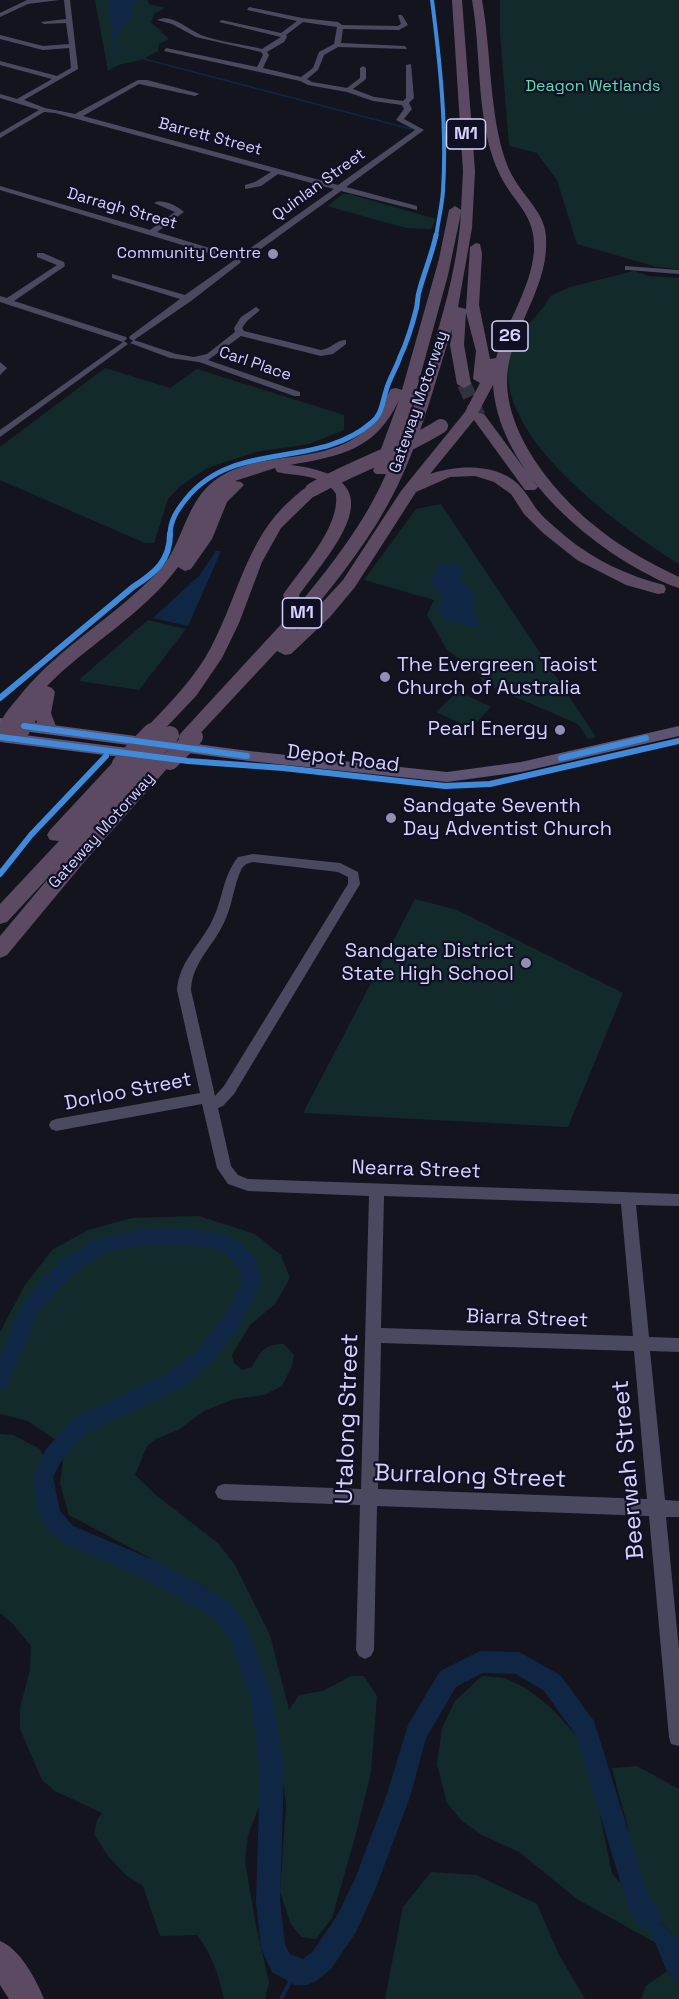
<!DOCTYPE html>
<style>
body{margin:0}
canvas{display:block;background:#14141f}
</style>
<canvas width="679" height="1999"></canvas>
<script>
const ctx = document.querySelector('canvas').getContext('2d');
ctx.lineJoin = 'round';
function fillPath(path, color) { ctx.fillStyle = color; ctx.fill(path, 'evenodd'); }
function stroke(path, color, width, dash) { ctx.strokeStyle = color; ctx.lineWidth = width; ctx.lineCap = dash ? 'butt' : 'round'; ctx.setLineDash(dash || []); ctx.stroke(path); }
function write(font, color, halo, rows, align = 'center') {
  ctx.font = font + ' "Space Grotesk",sans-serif'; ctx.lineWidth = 4.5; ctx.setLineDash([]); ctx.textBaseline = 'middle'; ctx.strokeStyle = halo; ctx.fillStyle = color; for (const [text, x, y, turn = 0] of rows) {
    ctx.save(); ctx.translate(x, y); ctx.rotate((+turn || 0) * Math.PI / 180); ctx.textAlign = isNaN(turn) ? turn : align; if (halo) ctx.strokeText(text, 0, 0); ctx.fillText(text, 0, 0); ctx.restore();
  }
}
fillPath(new Path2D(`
 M95,0h53l1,4 16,4 -11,6 -3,8 18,17 -10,5 -1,7c-6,3 -12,7 -18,9 -14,4 -18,2 -32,11z
 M500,0h179v269l-22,-2 -80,-23 -20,-64 -20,-27 -28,-7 -9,-113z
 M343,194h6l87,25 -5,10 -25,-1 -79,-22z
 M634,271l15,5 30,2v286c-58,-37 -193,-131 -168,-212 7,-23 29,-35 39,-56l20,-9z
 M105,368l65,20 27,-19 147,46v15l-35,14 -53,8 -49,16 -28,19 -11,12 -14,44h-9l-145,-63v-33z
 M441,504l155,233 -8,2 -10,-15 -95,-41 -6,-12 -30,-21 -20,-35 7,-15 -70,-20 52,-71z
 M148,620l38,9 -47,61 -59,-9 1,-3z
 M458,691l33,16 -20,21 -35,-16z
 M415,899l42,11 166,83 -55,134 -265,-14z
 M199,1216l56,18 26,21 9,23 -15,26 -25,21 -18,30 2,8 8,7 10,-3c8,-16 13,-23 32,-23l10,11 -2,11 -10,20 -18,9 -30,4 -30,12 -26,19 -22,9 -9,7 -12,29 22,21 61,47 17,22 35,70 19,75 10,-15 24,-4 28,-15h13l13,20 -6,76 -14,58 -25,88 -16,21 -15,-2 -10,-13 -11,-32 6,-87 -10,-81 -16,-57 -13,-35 -14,-23 -31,-23 -133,-71 -9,-32 4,-29 -8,-14 -28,-19 -28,-7v-82l25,-47 27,-35 36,-20 44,-12z
 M0,1434l13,1 27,14 4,9 -7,20 3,30 9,16 16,16 93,42 43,23 19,15 20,34 13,46 14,86 -19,49 -3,26 11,65 13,56 -4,17h-41c-5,-23 -12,-45 -27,-64l-37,1 -17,-50 -16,-10 -19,-20 -14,-22 3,-14 5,-7 -47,-22 -13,-11 -22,-51v-21l10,-38 1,-24 -18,-22 -13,-11z
 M482,1676l23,2 22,11 24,19 27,29 21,73 13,64 25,26 -9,-72 -16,-60 25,-2 42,23v152l-39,-39 16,41 -79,-44 -58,-47 -37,-17 -20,-14 -15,-18 -10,-39 5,-36 13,-27z
 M431,1872l45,3 61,29 22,51 26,44h-200l18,-92z
 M667,1971l12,13v15h-38l5,-13z`), '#122a29');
fillPath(new Path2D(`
 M109,0h27l-1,5 -4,4 3,5 -22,26z
 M216,551h5l-33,75 -35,-8 46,-42z
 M450,563l10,3 3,4 -1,11 11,11 1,19 5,14 -3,3 -30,-8 -8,-8 5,-15 -13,-13 8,-19z
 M638,1901l41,40v43l-12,-13z`), '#0f2745');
stroke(new Path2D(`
 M112,40l3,8 -1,18
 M115,48l14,7 282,74`), '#0f2745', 1.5);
stroke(new Path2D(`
 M281,1999l14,-27`), '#0f2745', 4);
fillPath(new Path2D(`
 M141,1229c39,1 87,-7 113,28 6,7 6,19 7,27l-23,45 -28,35 -28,23 -95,46 -27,30 -7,14 7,34 13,15 90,38 69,39 16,25 25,72 11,69 -4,133 5,43 5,9 13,5 10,-8 25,-37 17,-35 31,-82 22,-72 32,-54 40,-20 39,1 41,23 34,46 54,174 14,23 -3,9 -9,3 -9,-3 -12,-17 -53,-175 -32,-44 -28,-17 -34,-1 -26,14 -30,51 -16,59 -33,88 -21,47 -25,37 -15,12 -9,4h-12l-23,-13 -11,-24 -5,-46 4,-133 -9,-69 -20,-58 -15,-23 -22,-13 -47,-26 -88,-40 -16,-17 -4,-7 -6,-39 13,-28 27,-30 95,-46 28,-21 28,-35 18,-34 -3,-16 -19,-18 -20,-3 -59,-1 -36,8 -31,20 -36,39 -31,76 -7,2v-33l24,-57 36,-39 34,-21z`), '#0f2745');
stroke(new Path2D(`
 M464,384l15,33`), '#313140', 14, [14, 7]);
fillPath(new Path2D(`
 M59,0l-31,4 -28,13v-4l27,-13z
 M64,0h6l8,69 -54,31 21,8 30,6 63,-34h9l50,13 2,1 -4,2 -56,-12 -56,32 255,69 77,-55 -19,-10 8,-11 -2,-4 -29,-4 -26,-9 -39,-7 -8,-4 -136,-30 2,-3 91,19 6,-12 -2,-3 -65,-15 -24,-13 -15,-4c15,-7 30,9 44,15 19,7 41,9 61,14l19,-12 -62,-15 3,-2 59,13 16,-12 -50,-11 2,-3 53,11 36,4 4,3 56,1 3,-2 -3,-9h4l6,10 -9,5 -56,-1 -2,14 64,3 2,3 -69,-2 -14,8 -6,15 -11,9 5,3 35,6 13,-10v-10l3,-2 3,2v11l-13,10 21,8 29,4 3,-3v-33l5,-1 3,34 -5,5 3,6 -8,10 20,11 -78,57 71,19v4l-76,-19 -94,68h-9l3,2 -1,2 -49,38 -57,39 42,14 18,3 13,-3 28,-22 -1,-4 7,-11 15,-10 4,3 -13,11 -5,7 2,3 77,19c10,-1 16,-11 25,-10v4l-13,10 -12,2 -80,-20 -33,24 92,32v4h-6l-95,-34 -29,-4 -40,-15 3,-2 -4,-3 1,-2 50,-37 -68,-21v-4l73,21 51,-36 -14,-2 -222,-67v-4l150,44 25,-18 -21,-9c8,-5 24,3 30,9l-27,20 69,21 16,1 92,-65 -56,-15 -17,12 -16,3v-4l10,-3 16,-10 -216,-59 -11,-1 -44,26v-5l39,-23 -39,-12v-4l17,5 35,-20 -52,-14v-4l57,15 14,-8 -2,-20 -26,2 -43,-11v-4l43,11 26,-2 -3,-21 -22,1 -3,-2 25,-3zM303,22l34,5 -3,17 -15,8 -6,16 -12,9 -38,-9 6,-13 -2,-3 17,-10 3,-5 -1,-2z
 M37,253h6l21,9 1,4 -51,35 112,36 1,2 -3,2 4,3 -128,93v-7l123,-88 -123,-40v-6l7,2 50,-33 -20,-8z
 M625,266l54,4v4l-51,-4h-3z
 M0,362l7,6 -7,7z
 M253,854l87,9 18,9 2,12 -126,210 -11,12 -5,2 13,58 7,9 10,4 431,15v12l-43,-1 13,132 30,1v14l-29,-1 15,149 14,1v16h-13l13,133v96l-8,-2 -2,-7 -20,-221 -272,-10 -3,144 -3,6 -6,3 -6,-3 -3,-6 4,-145 -136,-5 -6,-2 -3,-6 3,-6 6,-2 137,5 8,-293 -121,-5 -20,-7 -11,-16 -15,-64 -146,27 -5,-2 -2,-4 2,-4 5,-2 144,-26 -23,-103c2,-28 22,-44 34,-67 12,-22 11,-46 27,-66zM253,862l85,10 10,5v7l-124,202 -9,10 -24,-106c1,-29 25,-46 35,-72 7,-16 8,-34 16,-50l4,-4zM384,1196l237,8 12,132 -252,-8zM381,1343l253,8 13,148 -269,-10z`), '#494a60');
fillPath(new Path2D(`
 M0,718l249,33 198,21 74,-10 158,-36v10l-158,36 -74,10 -198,-21 -249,-33z
 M0,732l144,18 6,1 2,4 -2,4 -6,1 -144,-18z`), '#5c5472');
fillPath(new Path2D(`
 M452,0h10l13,171 -3,57 -14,79 8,2 4,-62 6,-4 4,1 2,10 -3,51 11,54 6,-1c10,-35 35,-69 38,-107 2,-37 -20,-47 -34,-76 -25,-51 -18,-120 -28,-175h10c9,50 7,104 21,153 3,10 7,20 13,29 11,18 29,32 30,55 3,44 -26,80 -36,121 -16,61 37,127 80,164 27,23 57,40 89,55v11c-14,-4 -28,-12 -41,-19 -64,-36 -140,-106 -145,-184l-15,28 6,1 54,73 -3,3h-10l-51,-70 -44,54c28,-9 65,-11 88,10 7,7 12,15 17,23 8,11 20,20 30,29 29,24 63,40 99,49l2,4 -2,4 -6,1 -32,-9 -49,-25 -34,-27 -19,-19 -13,-20 -17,-12 -19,-6 -25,1 -34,15 -61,95 -25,30 -39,37 -6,1 -8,-4 -84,90h-12l-3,-4 3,-4 116,-126h-10l-4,-12c18,-27 57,-67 53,-101 -13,-21 -39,-17 -59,-22l-2,-4 -40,13 6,1 3,3 -17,17 -15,37 -21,30 -6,2 -7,-4c-35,48 -91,78 -131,119l5,2 3,4 -4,21 6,16 -3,4h-12l-6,-13 -12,23h-12l-3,-3 -9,2c0,-5 0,-13 0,-18 3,-9 12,-19 18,-26 34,-44 82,-72 122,-109 10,-9 21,-19 28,-30 16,-25 21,-59 46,-78 43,-33 109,-14 150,-50 13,-12 18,-28 27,-42l5,-1 6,2 37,-131 10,-49 6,-4 6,4 2,-39zM461,213c-5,77 -34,150 -57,223l-7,16 15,-46 36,-131zM466,313l10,38 -3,28 7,4 -15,29 -64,79 -58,89 -48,52c33,-40 67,-81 92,-126 31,-55 46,-118 65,-177l-2,16 7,39 7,4 7,-4 -7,-39zM399,400l-26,71 3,3h10c-21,48 -52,88 -85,128l-2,-7c39,-52 99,-118 -9,-130 50,-9 86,-15 109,-65z
 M312,485l8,5 -39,38 -19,34 -23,61 -17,35 -26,38 -38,40h-12l-3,-4 3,-4c21,-22 43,-44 59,-70 32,-53 39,-119 88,-160 6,-5 11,-11 19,-13z
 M166,753l6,2 3,4 -3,4 -87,98 -78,94 -7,3v-22l57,-68 -50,54 -7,2v-20l59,-63 -9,-1 -3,-5 3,-5 65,-70 6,-2 6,2 3,4 -2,3c6,-6 10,-8 19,-5l2,4 11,-11z
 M0,1941c20,8 36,38 44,58h-35l-9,-14z`), '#5b4a62');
stroke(new Path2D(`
 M312,490c42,-24 88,-38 129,-64`), '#5b4a62', 14);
stroke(new Path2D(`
 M170,761l24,-24
 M121,764l31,-32
 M140,766l30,-31`), '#5b4a62', 18);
stroke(new Path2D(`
 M432,0c8,62 15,128 11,191 -1,15 -5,31 -7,46`), '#408adc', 4);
stroke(new Path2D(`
 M170,535c0,-14 7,-25 16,-36 48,-60 131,-29 185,-76 11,-8 11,-20 15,-32 3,-12 10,-22 14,-34 7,-15 12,-31 16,-47 2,-6 1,-12 3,-18 5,-20 13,-37 17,-57`), '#408adc', 5);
stroke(new Path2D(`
 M0,698l133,-111c22,-14 37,-26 37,-53
 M24,726l223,30
 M0,737l188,24 95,7 162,18 45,-2 189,-43
 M561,758l85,-20
 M0,874l31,-39 75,-79`), '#408adc', 6);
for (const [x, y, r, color] of [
 [273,254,6,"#9190b0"],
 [385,677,6,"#9190b0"],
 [560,730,6,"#9190b0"],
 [391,818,6,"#9190b0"],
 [526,963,6,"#9190b0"]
]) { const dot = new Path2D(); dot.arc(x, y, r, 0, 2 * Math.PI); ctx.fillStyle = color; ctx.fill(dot); stroke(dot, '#100f24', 2); }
write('16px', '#5fdeb3', '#100f24', [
 ["Deagon Wetlands",593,87]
]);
write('16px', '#d4d3fe', '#100f24', [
 ["Barrett Street",210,137,15],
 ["Quinlan Street",319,185,-36],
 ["Darragh Street",122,209,16],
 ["Carl Place",255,364,19],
 ["Gateway Motorway",419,402,-71],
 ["Gateway Motorway",102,831,-48]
]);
write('16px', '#d4d3fe', '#100f24', [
 ["Community Centre",261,254]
], 'right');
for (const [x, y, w] of [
 [466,134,39],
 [510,336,36],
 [302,613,39]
]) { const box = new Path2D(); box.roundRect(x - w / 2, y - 15, w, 30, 4.5); ctx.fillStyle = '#100f24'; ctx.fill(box); stroke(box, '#d4d3fe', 1.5); }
write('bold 18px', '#d4d3fe', null, [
 ["M1",466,134],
 ["26",510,336],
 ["M1",302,613]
]);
write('20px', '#d4d3fe', '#100f24', [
 ["The Evergreen Taoist",397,666],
 ["Church of Australia",397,689],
 ["Pearl Energy",548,730,"right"],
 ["Sandgate Seventh",403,807],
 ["Day Adventist Church",403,830],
 ["Sandgate District",514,952,"right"],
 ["State High School",514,975,"right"]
], 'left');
write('20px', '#d4d3fe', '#100f24', [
 ["Depot Road",343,759,7],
 ["Dorloo Street",128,1092,-11],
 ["Nearra Street",416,1170,2],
 ["Biarra Street",527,1319,2]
]);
write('24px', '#d4d3fe', '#100f24', [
 ["Utalong Street",348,1419,-88],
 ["Beerwah Street",629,1470,-95],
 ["Burralong Street",470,1477,2]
]);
</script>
